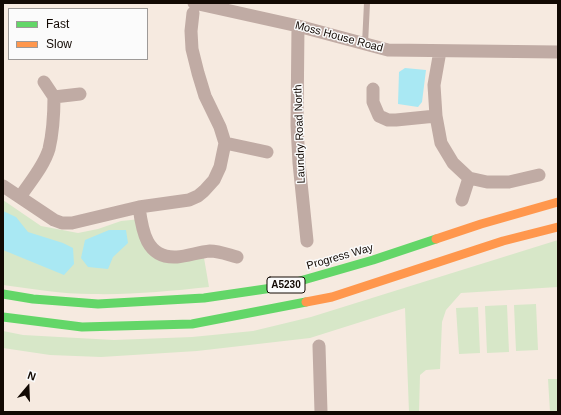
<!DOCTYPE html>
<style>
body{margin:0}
#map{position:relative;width:561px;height:415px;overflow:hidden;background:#f6eae0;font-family:Helvetica,sans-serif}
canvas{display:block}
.frame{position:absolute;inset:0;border:4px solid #120903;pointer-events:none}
.legend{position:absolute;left:8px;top:8px;width:140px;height:52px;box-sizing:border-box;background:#fbfbfb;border:1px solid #9e9a98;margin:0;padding:5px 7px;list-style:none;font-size:12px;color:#120903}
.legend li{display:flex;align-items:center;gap:8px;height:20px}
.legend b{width:20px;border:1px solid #9e9a98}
.north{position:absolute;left:8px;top:367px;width:40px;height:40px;-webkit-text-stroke:3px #fbfbfb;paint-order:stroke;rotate:19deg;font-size:11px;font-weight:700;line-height:16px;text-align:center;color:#120903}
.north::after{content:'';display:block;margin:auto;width:14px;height:18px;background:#120903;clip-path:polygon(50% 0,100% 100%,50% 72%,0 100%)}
</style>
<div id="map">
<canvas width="561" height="415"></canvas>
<div class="frame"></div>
<ul class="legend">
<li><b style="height:5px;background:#63d668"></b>Fast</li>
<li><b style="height:5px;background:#ff974d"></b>Slow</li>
</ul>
<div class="north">N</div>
</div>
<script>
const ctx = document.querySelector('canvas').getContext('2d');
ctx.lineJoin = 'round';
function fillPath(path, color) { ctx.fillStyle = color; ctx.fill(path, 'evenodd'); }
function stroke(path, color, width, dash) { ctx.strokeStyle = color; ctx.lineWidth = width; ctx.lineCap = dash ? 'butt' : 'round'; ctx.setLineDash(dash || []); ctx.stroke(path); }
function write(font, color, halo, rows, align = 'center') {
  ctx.font = font + ' Helvetica,sans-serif'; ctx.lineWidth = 3; ctx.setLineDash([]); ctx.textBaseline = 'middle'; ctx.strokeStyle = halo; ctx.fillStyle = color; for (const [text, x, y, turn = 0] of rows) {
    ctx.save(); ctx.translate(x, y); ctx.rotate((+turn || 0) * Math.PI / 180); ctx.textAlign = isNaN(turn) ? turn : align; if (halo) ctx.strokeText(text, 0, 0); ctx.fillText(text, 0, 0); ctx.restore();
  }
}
fillPath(new Path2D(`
 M3,200l38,26 37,7 20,-4 23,-8 20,-2 18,35 44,-2 6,35c-39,4 -78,8 -117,7 -30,0 -60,-5 -89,-9z
 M558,240v47l-97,6 -15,17 -4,12 -2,47 -14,1 -6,5 -1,37h-10l-4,-104 -95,30 -113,13 -96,6 -51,-2 -47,-7v-17l20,4 91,5 78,-3 61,-6 58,-14z
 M536,304l2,46 -22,1 -2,-46z
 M507,305l2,47 -22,1 -2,-47z
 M478,307l2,46 -21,1 -3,-46z
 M548,379h10v33h-8z`), '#d7e7c8');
fillPath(new Path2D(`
 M405,68l21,2 -4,32 -4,5 -20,-3 1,-32z
 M3,211l13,6 12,15 35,11 10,5 1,16 -10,11 -61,-25z
 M109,230h17l2,13 -15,14 -5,12 -20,-2 -7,-9 4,-18z`), '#a9e8f3');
stroke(new Path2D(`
 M365,44l2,-41`), '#c0aba4', 6);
stroke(new Path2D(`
 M194,3l104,23 90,24 170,2
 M298,26l-1,100 2,37 8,78
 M440,51l-6,34 2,31 5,27 12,20 16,15 18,4h22l30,-7
 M44,82l10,15
 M373,89v13l6,14 9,4h8l40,-4
 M225,143l42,9
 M3,186l51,34 8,3h10l67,-16 50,-7 9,-4 6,-5 10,-11 6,-13 5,-24 -5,-16 -15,-31 -7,-23 -6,-24 -1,-18 2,-18
 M20,197c10,-15 24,-31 29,-48 4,-17 5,-35 5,-52l26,-3
 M462,200l7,-22
 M139,207c3,23 7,52 38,50 11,-1 22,-5 33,-6 9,0 19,4 27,6
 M319,346l2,66`), '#c0aba4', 13);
stroke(new Path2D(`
 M3,294l30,5 65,5 106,-6 75,-11 94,-27 63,-21
 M3,317l79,10 110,-3 114,-22`), '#63d668', 9);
stroke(new Path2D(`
 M436,239l45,-15 77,-22
 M306,302l26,-5 171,-56 55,-14`), '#ff974d', 9);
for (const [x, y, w] of [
 [286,285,38]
]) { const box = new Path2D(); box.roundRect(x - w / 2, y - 8, w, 16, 3); ctx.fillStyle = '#fbfbfb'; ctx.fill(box); stroke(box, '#120903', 1); }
write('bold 10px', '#120903', null, [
 ["A5230",286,285]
]);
write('11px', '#120903', '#fbfbfb', [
 ["Moss House Road",339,37,15],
 ["Laundry Road North",300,134,-92],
 ["Progress Way",340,257,-16]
]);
</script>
